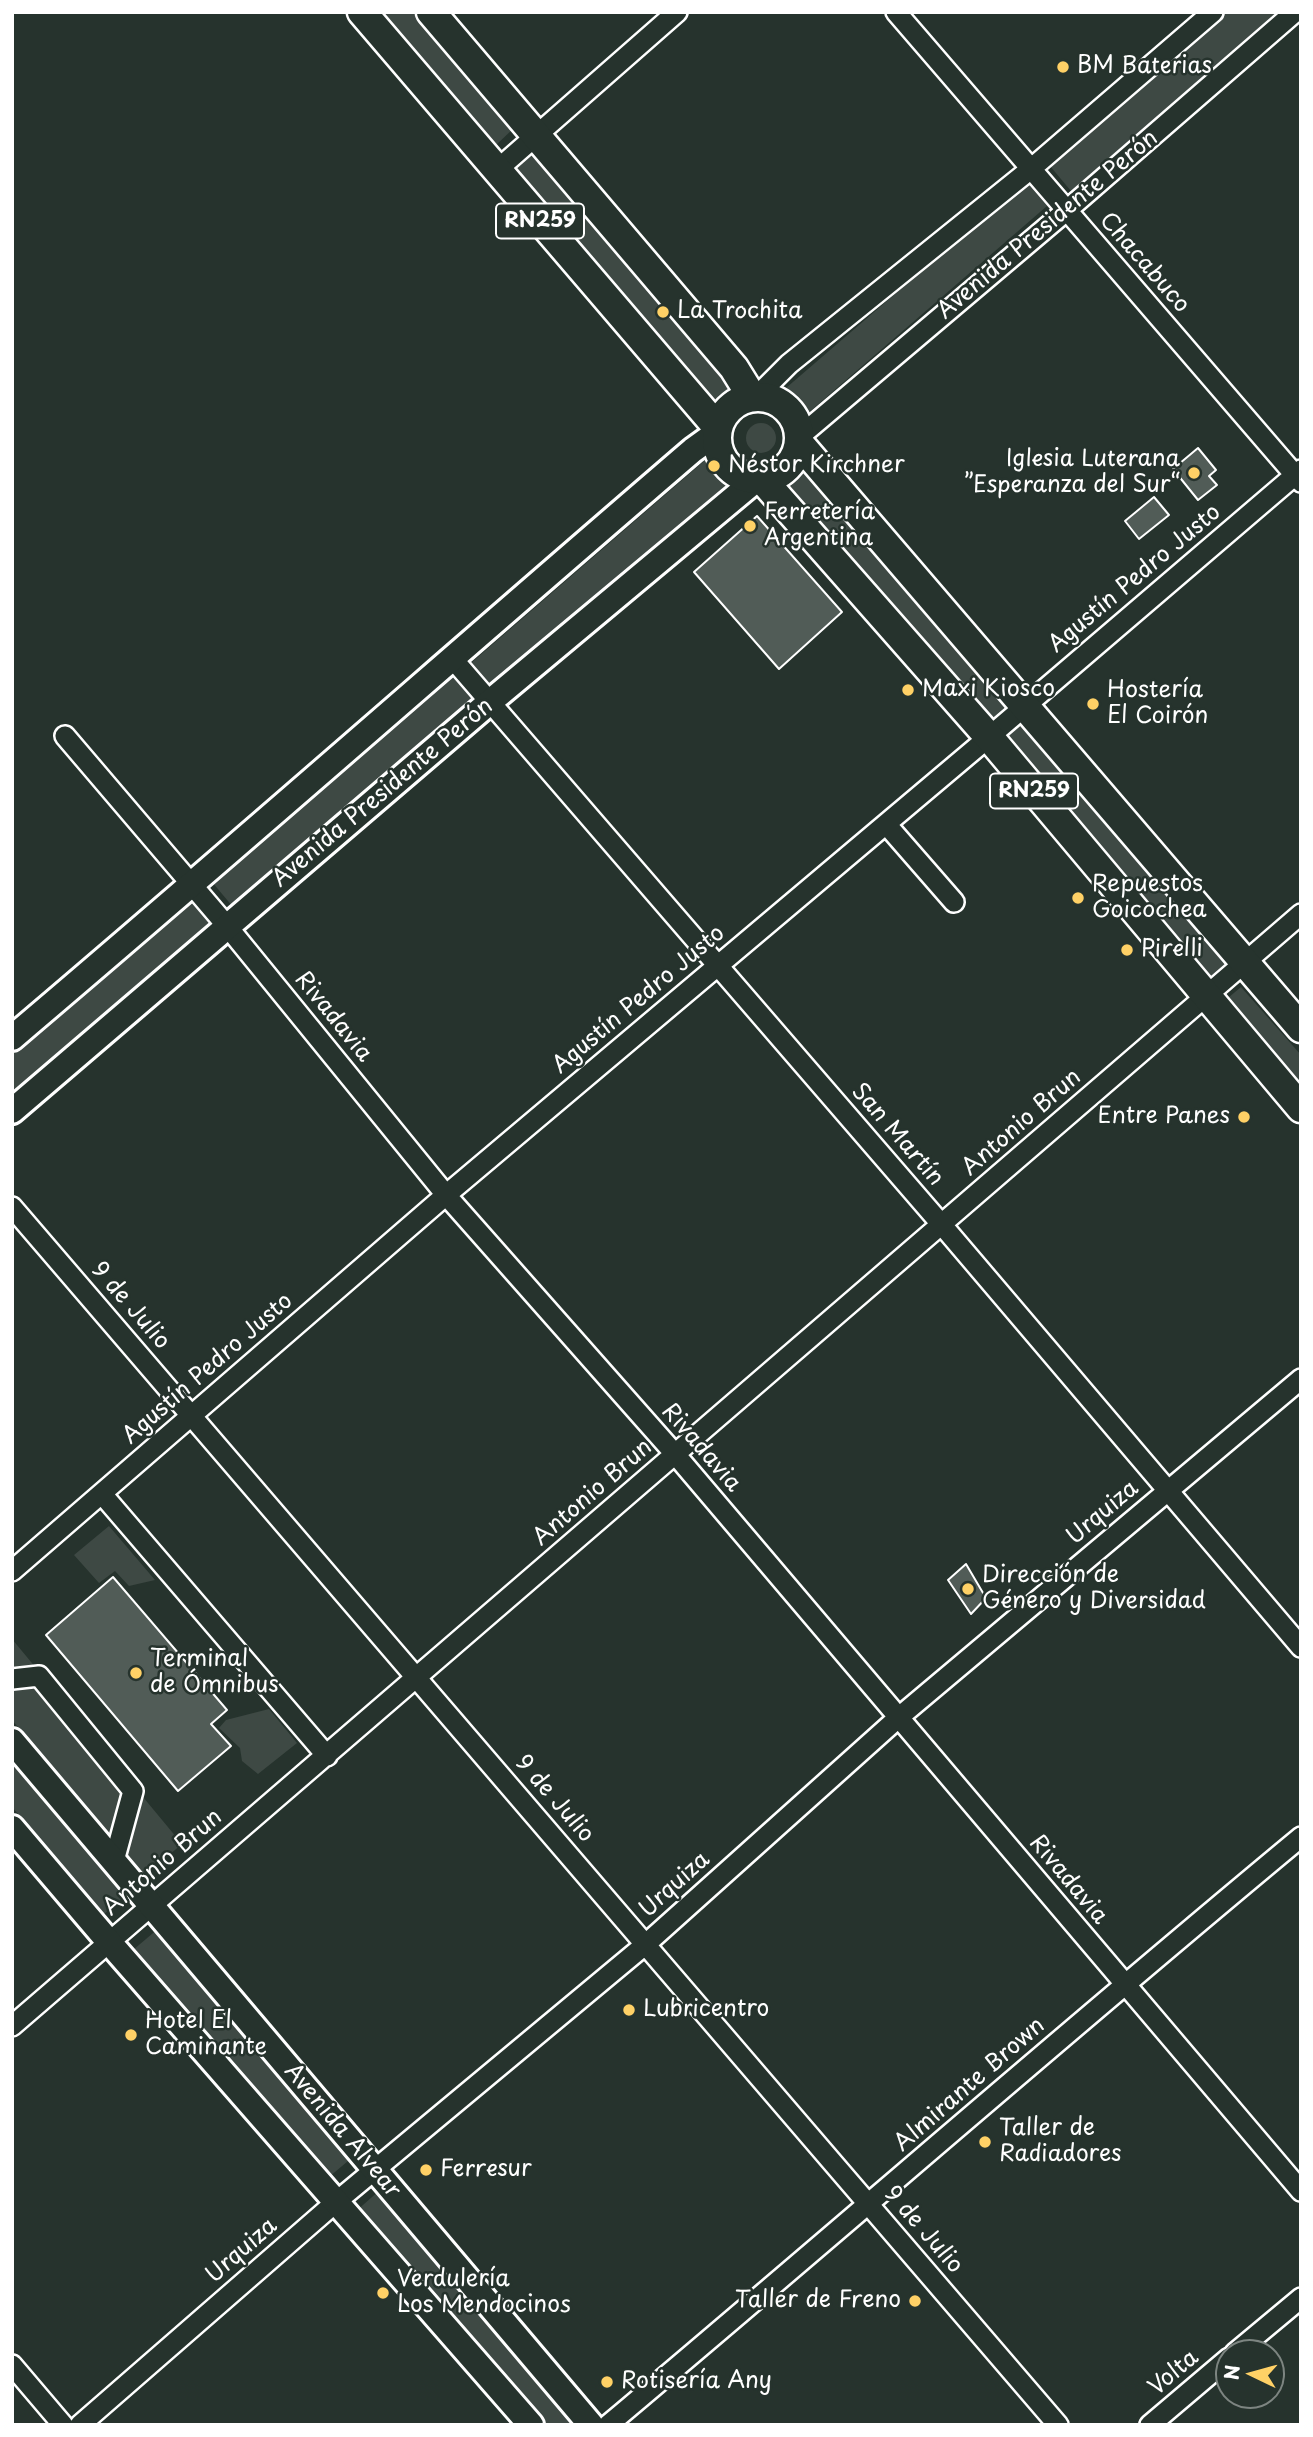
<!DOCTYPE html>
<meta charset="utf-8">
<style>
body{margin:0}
#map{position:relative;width:1313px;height:2437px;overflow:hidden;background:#26332d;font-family:"Playpen Sans",sans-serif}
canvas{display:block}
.frame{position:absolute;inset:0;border:14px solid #fff;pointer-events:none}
.north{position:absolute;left:1215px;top:2339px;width:70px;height:70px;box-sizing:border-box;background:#26332d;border:2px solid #7d8581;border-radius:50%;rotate:275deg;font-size:19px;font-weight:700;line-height:28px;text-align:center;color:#fff}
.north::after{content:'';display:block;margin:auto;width:24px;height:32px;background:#ffd166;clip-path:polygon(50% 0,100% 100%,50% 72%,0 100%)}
</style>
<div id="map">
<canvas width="1313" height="2437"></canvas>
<div class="frame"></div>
<div class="north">N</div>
</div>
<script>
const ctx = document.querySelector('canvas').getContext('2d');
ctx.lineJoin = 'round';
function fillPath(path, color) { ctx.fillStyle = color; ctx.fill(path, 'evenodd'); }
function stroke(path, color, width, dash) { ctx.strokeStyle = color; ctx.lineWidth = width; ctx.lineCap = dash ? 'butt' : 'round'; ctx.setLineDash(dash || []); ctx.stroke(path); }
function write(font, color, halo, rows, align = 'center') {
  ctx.font = font + ' "Playpen Sans",sans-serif'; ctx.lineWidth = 5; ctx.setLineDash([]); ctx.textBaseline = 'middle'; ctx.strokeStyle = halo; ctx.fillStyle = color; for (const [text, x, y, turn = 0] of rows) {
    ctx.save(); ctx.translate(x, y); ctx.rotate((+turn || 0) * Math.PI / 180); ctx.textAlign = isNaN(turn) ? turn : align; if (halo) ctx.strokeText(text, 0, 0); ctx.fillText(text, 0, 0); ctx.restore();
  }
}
fillPath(new Path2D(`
 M380,12h32l102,116 -18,17z
 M1227,12h50l-206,179 -21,-25z
 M530,152l208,238 -19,16 -207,-238z
 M1026,181l21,25 -239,207 -22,-25z
 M746 438a15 15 0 1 1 30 0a15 15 0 1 1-30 0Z
 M711,455l21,25 -240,208 -21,-25z
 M802,465l208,237 -18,17 -208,-238z
 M452,674l21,25 -240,208 -21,-25z
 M1022,723l208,238 -19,16 -207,-238z
 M190,900l22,25 -200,172v-43z
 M1241,987l60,68v37l-79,-89z
 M109,1526l46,54 -26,6 -14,-15 -16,12 -25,-28z
 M12,1639l170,205 -39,33 -131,-157z
 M269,1709l28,34 -39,31 -16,-13 -2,-13 -21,-20 7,-8z
 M12,1756l117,137 -25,21 -92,-107z
 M159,1928l195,228 -25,21 -196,-227z
 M380,2190l195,228 -8,7h-29l-183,-213z`), '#3e4944');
const building = new Path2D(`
 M1198,448l18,22 -7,6 8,9 -19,15 -25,-31z
 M1154,497l15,18 -30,24 -14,-18z
 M757,516l85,96 -63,57 -85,-97z
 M966,1564l20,34 -15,16 -23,-34z
 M113,1577l114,133 -16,14 20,22 -53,45 -132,-156z`);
fillPath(building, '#515c57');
stroke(building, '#fff', 2);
const minor = new Path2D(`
 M896,12l405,470
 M497,170l180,-158
 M757,396l32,-32 243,-196 181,-156
 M799,437l267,-226 229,-199
 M452,658l490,567 359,422
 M65,736l162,190 219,269 229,259 626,737
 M886,824l68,78
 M12,1207l1046,1218
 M102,1494l225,262
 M12,1571l434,-376 543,-458 312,-267
 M12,1679l27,-3 94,115 -19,70
 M12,2026l1289,-1112
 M1235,2353l66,-55
 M12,2365l51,60
 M80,2425l256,-223 310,-258 252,-226 403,-339
 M608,2425c232,-195 460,-395 693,-588
 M1150,2425l79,-67`);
const major = new Path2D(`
 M12,1038c229,-194 454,-393 681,-588l25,-18
 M12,1111l479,-410 267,-223
 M12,1741l579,684
 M12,1828l97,114 422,483`);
const highway = new Path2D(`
 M362,12l356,416
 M431,12l303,356 18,29
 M717 438a41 41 0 1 1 82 0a41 41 0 1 1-82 0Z
 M799,443l502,585
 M761,478l228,259 312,371`);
stroke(minor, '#fff', 24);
stroke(major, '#fff', 30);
stroke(highway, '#fff', 33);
stroke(minor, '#26332d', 19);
stroke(major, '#26332d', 24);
stroke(highway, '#26332d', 28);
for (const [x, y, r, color] of [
 [1063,67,7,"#ffd166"],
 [663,312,7,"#ffd166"],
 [714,466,7,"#ffd166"],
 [1194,473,7,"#ffd166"],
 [750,526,7,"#ffd166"],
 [908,690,7,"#ffd166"],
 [1093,704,7,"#ffd166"],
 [1078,898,7,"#ffd166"],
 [1127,950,7,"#ffd166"],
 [1244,1117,7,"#ffd166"],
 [968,1589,7,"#ffd166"],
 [136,1673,7,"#ffd166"],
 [629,2010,7,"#ffd166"],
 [131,2035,7,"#ffd166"],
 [985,2142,7,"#ffd166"],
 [426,2170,7,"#ffd166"],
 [383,2293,7,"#ffd166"],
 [915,2301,7,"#ffd166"],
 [607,2382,7,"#ffd166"]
]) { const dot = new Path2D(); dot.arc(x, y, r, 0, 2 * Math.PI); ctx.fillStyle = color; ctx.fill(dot); stroke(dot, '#26332d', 2.5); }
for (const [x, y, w] of [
 [540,221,88],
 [1034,791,88]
]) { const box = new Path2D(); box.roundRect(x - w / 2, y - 17.5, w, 35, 5); ctx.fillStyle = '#26332d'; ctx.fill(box); stroke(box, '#fff', 2); }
write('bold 21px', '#fff', null, [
 ["RN259",540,221],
 ["RN259",1034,791]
]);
write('23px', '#fff', '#26332d', [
 ["BM Baterias",1077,67],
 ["La Trochita",677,312],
 ["Iglesia Luterana",1180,460,"right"],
 ["”Esperanza del Sur“",1180,486,"right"],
 ["Néstor Kirchner",728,466],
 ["Ferretería",764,513],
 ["Argentina",764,539],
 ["Maxi Kiosco",922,690],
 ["Hostería",1107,691],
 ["El Coirón",1107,717],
 ["Repuestos",1092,885],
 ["Goicochea",1092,911],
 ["Pirelli",1141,950],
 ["Entre Panes",1230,1117,"right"],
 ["Dirección de",982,1576],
 ["Género y Diversidad",982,1602],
 ["Terminal",150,1660],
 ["de Ómnibus",150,1686],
 ["Lubricentro",643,2010],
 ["Hotel El",145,2022],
 ["Caminante",145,2048],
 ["Taller de",999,2129],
 ["Radiadores",999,2155],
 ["Ferresur",440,2170],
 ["Verdulería",397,2280],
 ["Los Mendocinos",397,2306],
 ["Taller de Freno",901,2301,"right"],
 ["Rotisería Any",621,2382]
], 'left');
write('23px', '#fff', '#26332d', [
 ["Avenida Presidente Perón",1048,225,-40],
 ["Chacabuco",1144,263,49],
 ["Agustín Pedro Justo",1135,579,-40],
 ["Avenida Presidente Perón",383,793,-40],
 ["Agustín Pedro Justo",639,1000,-40],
 ["Rivadavia",333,1017,51],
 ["Antonio Brun",1022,1123,-41],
 ["San Martín",897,1135,49],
 ["9 de Julio",130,1306,49],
 ["Agustín Pedro Justo",208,1369,-41],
 ["Rivadavia",701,1448,49],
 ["Antonio Brun",593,1493,-41],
 ["Urquiza",1103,1513,-40],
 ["9 de Julio",554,1799,49],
 ["Antonio Brun",163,1863,-41],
 ["Rivadavia",1068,1880,50],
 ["Urquiza",675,1885,-42],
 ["Almirante Brown",970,2085,-41],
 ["Avenida Alvear",342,2131,50],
 ["9 de Julio",923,2230,49],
 ["Urquiza",242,2251,-41],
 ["Volta",1174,2373,-40]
]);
</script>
